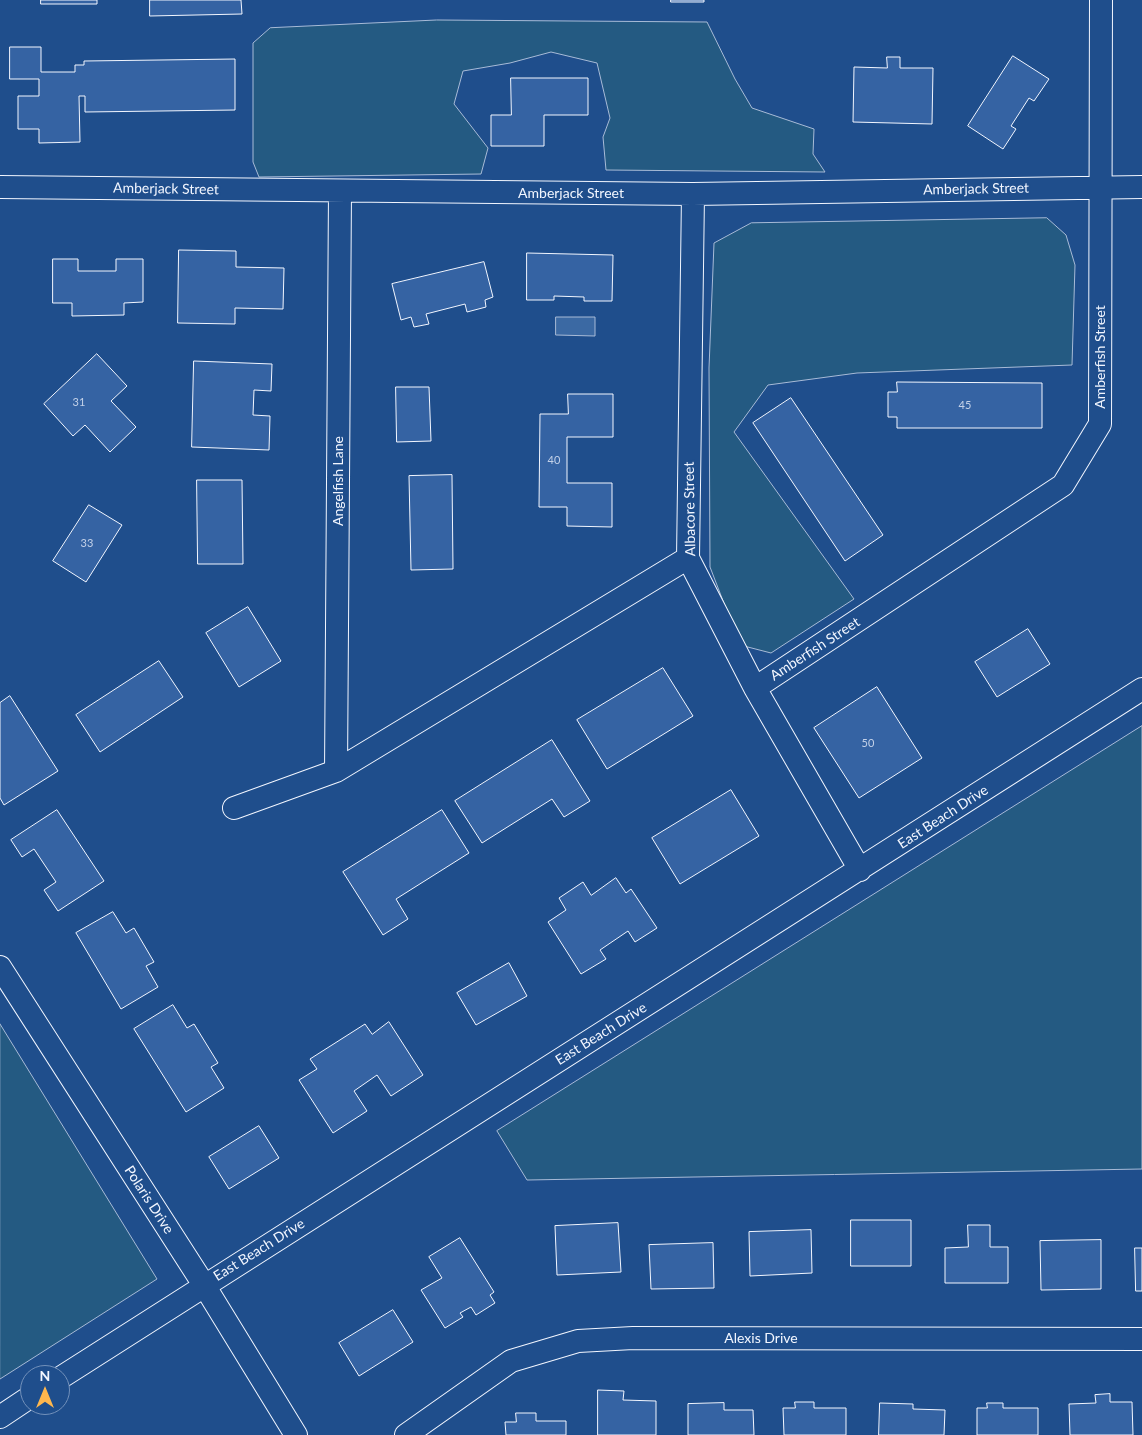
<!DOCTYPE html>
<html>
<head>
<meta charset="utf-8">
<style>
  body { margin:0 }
  #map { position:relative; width:1142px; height:1435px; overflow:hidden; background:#1f4e8c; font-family:Lato,sans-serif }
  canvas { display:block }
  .north { position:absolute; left:20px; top:1365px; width:50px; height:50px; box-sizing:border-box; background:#1f4e8c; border:1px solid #7391ba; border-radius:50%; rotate:0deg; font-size:14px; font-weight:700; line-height:20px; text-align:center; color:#f2f6ff }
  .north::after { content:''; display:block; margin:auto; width:18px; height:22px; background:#ffb74d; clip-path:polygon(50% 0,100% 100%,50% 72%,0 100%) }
</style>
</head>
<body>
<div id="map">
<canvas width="1142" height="1435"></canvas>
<div class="north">N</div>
</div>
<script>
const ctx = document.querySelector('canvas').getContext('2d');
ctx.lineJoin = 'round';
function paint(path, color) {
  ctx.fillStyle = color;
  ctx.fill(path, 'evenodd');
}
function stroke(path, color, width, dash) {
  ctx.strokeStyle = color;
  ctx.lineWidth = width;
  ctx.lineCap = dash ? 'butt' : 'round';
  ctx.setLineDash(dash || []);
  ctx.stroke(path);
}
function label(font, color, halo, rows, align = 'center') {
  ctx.font = font + ' Lato,sans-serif';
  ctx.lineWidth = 4;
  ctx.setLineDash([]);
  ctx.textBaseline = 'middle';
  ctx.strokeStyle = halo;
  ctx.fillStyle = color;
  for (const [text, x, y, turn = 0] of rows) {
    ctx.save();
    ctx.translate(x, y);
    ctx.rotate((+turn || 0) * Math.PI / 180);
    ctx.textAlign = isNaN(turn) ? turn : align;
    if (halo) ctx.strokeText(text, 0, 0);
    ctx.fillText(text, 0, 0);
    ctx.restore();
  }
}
const green = new Path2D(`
  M437 20 707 22 735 79 752 108 814 129 813 154 825 172 606 170 603 137 610 118 597 63 551 52 510 63 463 71 454 104 488 148 481 174 259 177 253 162V43L270 28Z
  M1047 218 1066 235 1075 265 1072 365 857 373 768 385 734 432 854 599 771 653 740 645 710 567 709 368 714 243 751 223Z
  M1142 726V1169L527 1180 497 1131Z
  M0 1024 157 1279 0 1379Z`);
const water = new Path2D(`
  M556 317H595V336L556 335Z`);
const building = new Path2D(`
  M41 0H97V4H41Z
  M150 0H241L242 14 150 16Z
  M671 0H704V2H671Z
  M10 47H41V72H75V65H84V61L235 59V110L85 112V96H79L80 142 39 143V129H18V96H39V79H10Z
  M1013 56 1049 79 1034 101 1029 98 1011 126 1016 129 1003 149 968 126Z
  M887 57H900V68H933L932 124 853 122 854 67 887 68Z
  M511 78H588V115H544V146H491V115H511Z
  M179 250 236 251V267L284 268 283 309 235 308V324L178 323Z
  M527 253 613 255 612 301H584V297L554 296V300H527Z
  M53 259H78V271H116V259H143V302L124 303V315L72 316V303H53Z
  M484 262 493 297 485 300 486 307 467 312 465 304 426 314 429 324 414 327 411 317 401 320 392 284Z
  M97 354 127 386 111 401 136 427 110 452 85 425 73 436 44 404Z
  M194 361 272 364 271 391 254 390 253 415 270 416 269 450 192 447Z
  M897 382 1042 383V428H897V417H888V392H897Z
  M396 387H429L431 441 397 442Z
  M568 394H613V437H567V483H612V527L567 526V507H539L540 414H568Z
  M791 398 883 535 845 561 753 423Z
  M452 475 453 569 411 570 409 476Z
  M197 480H242L243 564H198Z
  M89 505 122 525 86 582 53 561Z
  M248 607 281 661 239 687 206 633Z
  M1028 629 1050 664 997 697 975 662Z
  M159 661 183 697 100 752 76 715Z
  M663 668 693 716 607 769 577 720Z
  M877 687 922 758 859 798 814 728Z
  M10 696 58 771 4 805 0 798V703Z
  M552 740 590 801 564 817 552 799 482 843 455 801Z
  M731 790 759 836 680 884 652 838Z
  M57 810 104 881 58 911 44 890 56 882 34 849 22 857 11 840Z
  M442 810 469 853 396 899 408 919 383 935 343 872Z
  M616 878 626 893 631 889 657 928 635 942 628 931 600 950 606 959 581 974 548 922 566 910 559 898 583 882 591 895Z
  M113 912 126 933 134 928 154 962 146 966 158 987 121 1009 76 933Z
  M509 963 527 996 476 1025 457 993Z
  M173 1005 187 1028 194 1024 218 1063 211 1067 224 1088 186 1112 134 1029Z
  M389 1022 423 1075 391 1096 377 1075 354 1091 367 1111 333 1133 299 1080 317 1069 310 1059 365 1024 372 1034Z
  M259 1126 279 1158 229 1189 209 1157Z
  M851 1220H911V1266H851Z
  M618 1223 621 1272 557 1275 555 1226Z
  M968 1225H990V1247H1008V1283H945V1248L968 1247Z
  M811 1230 812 1273 750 1276 749 1232Z
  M460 1238 494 1292 490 1295 495 1303 476 1315 471 1307 460 1313 463 1317 445 1328 421 1290 442 1278 429 1257Z
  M1101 1240V1289L1041 1290 1040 1241Z
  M713 1243 714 1288 651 1289 649 1245Z
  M1135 1248H1142V1291H1136Z
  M393 1310 413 1342 359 1376 339 1343Z
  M598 1390 624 1391 623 1400 656 1401V1435H598Z
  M1110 1394V1402H1132L1133 1435H1070L1069 1404 1096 1403 1095 1395Z
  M795 1402H814V1408H846V1435H784L783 1408H795Z
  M724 1403V1410H753L754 1435H688V1404Z
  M880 1403 913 1404V1409L945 1410 944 1435H879Z
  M987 1403H1003V1408H1038V1435H977V1408H987Z
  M516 1413H536V1421H566V1435H506L505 1422H516Z`);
const minor = new Path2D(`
  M0 187 693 194 1142 187
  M693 194 688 558 755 688 860 870
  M755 688 1063 485 1100 424 1101 0
  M336 771 340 191
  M234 808 336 771 688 558
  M0 967 204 1285 296 1435
  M60 1378C419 1146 782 920 1142 689
  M0 1417 30 1397
  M406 1435 511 1361 578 1341 633 1338 1142 1339`);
const numberNames = [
  ["31",79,402],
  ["45",965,405],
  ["40",554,460],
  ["33",87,543],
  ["50",868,743]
];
const streetNames = [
  ["Amberjack Street",166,189,1],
  ["Amberjack Street",976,189,-1],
  ["Amberjack Street",571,193],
  ["Amberfish Street",1100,357,-90],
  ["Angelfish Lane",338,481,-90],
  ["Albacore Street",690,509,-91],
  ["Amberfish Street",815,649,-33],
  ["East Beach Drive",943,817,-33],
  ["East Beach Drive",601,1034,-32],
  ["Polaris Drive",149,1200,57],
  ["East Beach Drive",259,1250,-32],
  ["Alexis Drive",761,1338]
];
paint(green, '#245a82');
stroke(green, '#a8bbd7', 1);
paint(water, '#3b69a3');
stroke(water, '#a8bbd7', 1);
paint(building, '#3563a3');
stroke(building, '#f2f6ff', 1);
stroke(minor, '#f2f6ff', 24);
stroke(minor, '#1f4e8c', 22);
label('11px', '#c3d1e8', null, numberNames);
label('14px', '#f2f6ff', '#1f4e8c', streetNames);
</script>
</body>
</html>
